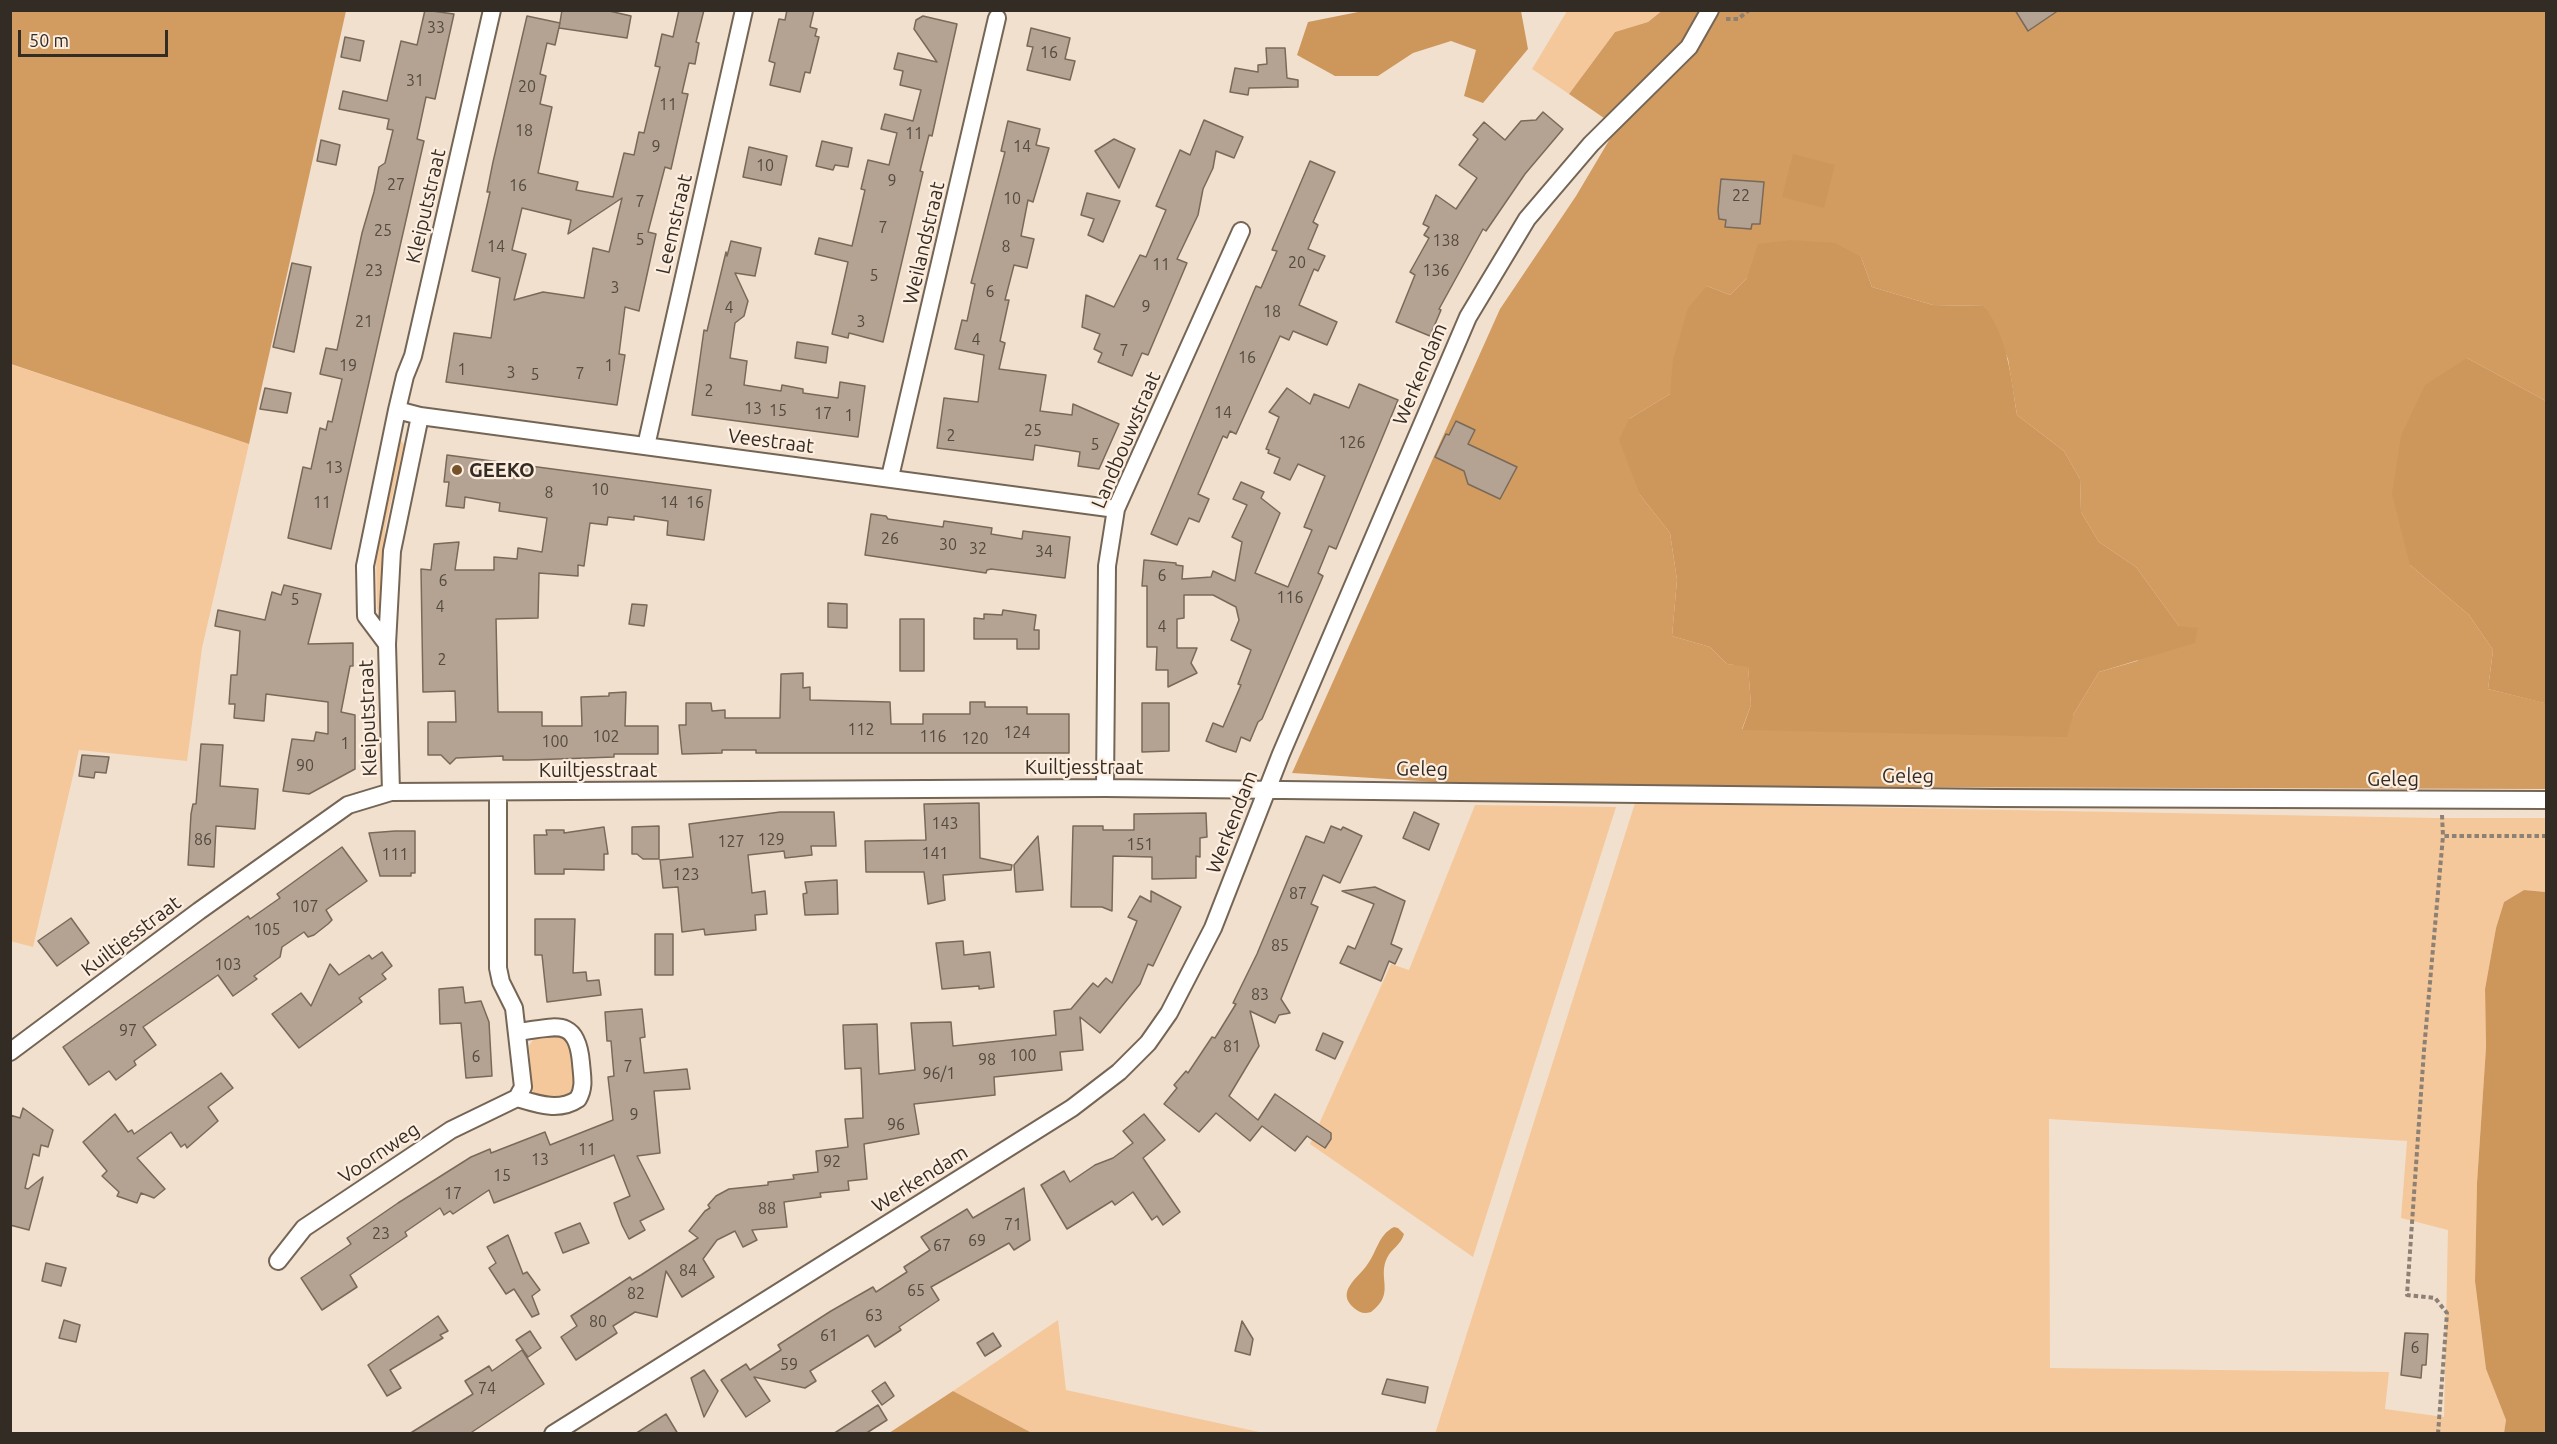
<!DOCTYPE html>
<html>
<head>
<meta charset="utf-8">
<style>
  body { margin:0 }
  #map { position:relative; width:2557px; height:1444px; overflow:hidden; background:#f2e0ce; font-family:Ubuntu,sans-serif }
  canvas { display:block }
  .frame { position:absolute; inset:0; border:12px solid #332c25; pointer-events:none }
  .scale { position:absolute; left:18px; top:30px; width:150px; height:27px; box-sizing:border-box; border:3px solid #332c25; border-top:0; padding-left:8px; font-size:18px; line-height:21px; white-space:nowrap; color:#332c25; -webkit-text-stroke:4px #fdeedf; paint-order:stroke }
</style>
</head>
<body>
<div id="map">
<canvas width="2557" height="1444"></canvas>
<div class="frame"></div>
<div class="scale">50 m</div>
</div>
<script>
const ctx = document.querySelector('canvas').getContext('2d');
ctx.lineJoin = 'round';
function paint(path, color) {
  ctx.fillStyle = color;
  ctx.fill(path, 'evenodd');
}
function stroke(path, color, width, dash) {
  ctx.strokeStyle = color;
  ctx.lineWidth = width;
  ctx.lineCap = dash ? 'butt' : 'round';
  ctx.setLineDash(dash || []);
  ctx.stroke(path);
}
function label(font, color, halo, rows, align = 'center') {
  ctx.font = font + ' Ubuntu,sans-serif';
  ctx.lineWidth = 4.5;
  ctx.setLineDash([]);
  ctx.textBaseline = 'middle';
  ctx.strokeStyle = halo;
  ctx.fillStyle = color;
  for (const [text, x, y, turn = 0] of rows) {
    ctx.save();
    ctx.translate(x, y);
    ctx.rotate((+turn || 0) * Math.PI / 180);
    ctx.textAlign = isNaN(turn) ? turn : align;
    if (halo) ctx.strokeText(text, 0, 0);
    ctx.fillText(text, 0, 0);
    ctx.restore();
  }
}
const green = new Path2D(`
  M1567 11H1663L1648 22 1615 32 1569 94 1532 69Z
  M10 364 249 444 202 648 187 761 79 750 33 947 10 941Z
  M401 441 404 444 385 529 384 609 381 612 377 609 376 549 398 442Z
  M1635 803 2436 818H2546V892L2524 890 2504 902 2496 928 2485 989 2486 1047 2477 1183 2475 1281 2486 1369 2506 1420 2504 1433 1435 1434ZM2049 1119 2407 1141 2401 1218 2448 1230 2444 1417 2385 1409 2389 1372 2050 1368Z
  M1475 805 1616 807 1473 1257 1310 1144 1391 964 1409 970Z
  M563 1034 568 1036 577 1078 571 1098 539 1099 532 1091 529 1046 536 1035Z
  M1058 1320 1066 1390 1264 1433H1032L953 1391Z`);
const forest = new Path2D(`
  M11 10 346 11 249 444 11 364Z
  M1663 10 2546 11V401L2467 358 2410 565 2469 615 2493 650 2488 689 2545 703 2546 708V789L1501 786 1292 773 1500 309 1576 196 1617 127 1569 94 1615 32 1648 22ZM1861 257 1872 287 1933 305 1984 306 2008 359 2017 415 2064 451 2080 479 2081 512 2099 542 2136 567 2179 626 2137 661 2099 672 2073 715 1742 729 1751 705 1748 666 1727 664 1710 647 1672 636 1677 580 1670 533 1640 495 1629 419 1670 394 1707 286 1730 295 1747 278Z
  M953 1391 1032 1433H889Z`);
const water = new Path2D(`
  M1363 11H1521L1528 49 1483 103 1464 96 1476 50 1451 41 1413 53 1378 76H1335L1297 55 1308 22Z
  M1793 154 1835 165 1824 208 1782 197Z
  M1792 240 1835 243 1861 257 1872 287 1933 305 1984 306C2008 338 2011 377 2017 415L2064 451 2080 479 2081 512 2099 542 2136 567 2179 626 2198 628 2195 643 2099 672 2073 715 2067 737 1742 730 1751 705 1748 667 1727 664 1710 647 1672 636 1677 580 1670 533 1640 495 1619 440 1629 419 1670 394 1673 360 1688 308 1707 286 1730 295 1747 278 1758 244Z
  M2467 358 2546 401V708L2544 703 2488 689 2493 650 2469 615 2410 565 2392 494 2401 436 2425 385Z
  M2524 890 2546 892V1434L2504 1433 2506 1420 2486 1369 2475 1281 2477 1183 2486 1047 2485 989 2496 928 2504 902Z
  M1394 1227 1398 1228 1404 1234C1401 1245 1392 1248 1387 1258 1377 1279 1396 1293 1371 1312 1364 1314 1360 1313 1354 1308 1335 1292 1358 1278 1367 1265 1377 1252 1378 1235 1394 1227Z`);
const building = new Path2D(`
  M425 10 454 14 435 99 426 97 417 139 424 141 331 549 288 538 303 467 311 469 320 428 326 430 328 421 332 422 342 379 320 374 326 348 337 350 362 233 374 192 379 167 385 163 393 130 387 129 389 119 339 109 343 91 387 101 401 41 417 45Z
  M562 10H605L631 16 627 38 559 28Z
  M679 10H704L696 42 699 43 695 64 689 63 682 93 688 94 671 169 665 167 648 232 656 234 639 311 625 307 619 354 625 355 617 405 446 382 454 333 491 338 500 278 472 271 490 192H487L493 162 527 16 560 23 555 45 547 43 540 74 546 76 540 104 552 107 538 173 578 182 576 190 613 197 624 153 634 155 639 132 644 133 660 67 655 66 662 34 673 37ZM622 198 609 252 593 248 584 298 543 292 514 300 526 254 512 250 522 208 571 220 568 234Z
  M787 10H814L810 27 817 29 815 36 819 37 810 73 805 72 800 92 770 85 775 63 769 61 779 19 785 20Z
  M2015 10H2059L2028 31Z
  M923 16 957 24 932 136 929 135 920 171 923 172 883 342 849 333 848 338 832 334 848 262 815 254 819 238 852 246 865 190 861 189 868 160 889 165 897 133 881 129 885 114 913 121 921 90 900 85 903 71 894 69 898 53 937 62 914 29 916 20Z
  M1031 28 1070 38 1065 59 1075 61 1070 80 1027 70 1033 47 1027 46Z
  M345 37 364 41 360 61 341 57Z
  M1266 48H1285L1287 78 1298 80V87L1249 88 1248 95 1230 92 1235 68 1258 72V65L1267 64Z
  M1543 112 1563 129 1525 174 1486 231 1483 229 1439 309 1441 310 1430 336 1396 322 1415 275 1410 272 1429 238 1424 235 1429 227 1423 224 1436 195 1456 209 1477 178 1459 165 1478 139 1473 135 1484 122 1505 140 1521 121 1536 120Z
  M1204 120 1243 137 1234 158 1216 151 1213 168 1203 189 1198 215 1177 259 1187 263 1148 355 1142 353 1132 376 1098 362 1102 353 1094 349 1100 334 1082 327 1086 295 1114 307 1140 255 1146 257 1166 210 1156 206 1180 150 1190 155Z
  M1008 121 1040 129 1036 145 1049 148 1033 202 1028 200 1021 236 1034 239 1027 268 1014 265 1005 300H1009L1000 341 1005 343 999 369 1046 375 1040 411 1072 415 1073 404 1119 424 1099 469 1078 466 1080 452 1035 445 1033 460 937 448 944 398 978 402 984 355 955 349 962 320 967 321 975 284 971 283 1005 152 1001 151Z
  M1114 139 1135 149 1119 188 1095 151Z
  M321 140 340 145 336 165 317 161Z
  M822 141 852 148 848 167 835 165 833 170 816 166Z
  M749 147 787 156 781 185 743 177Z
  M1310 161 1335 172 1313 222 1318 225 1308 249 1325 256 1318 271 1314 269 1299 305 1337 322 1327 345 1293 331 1289 340 1280 336 1236 434 1230 431 1227 438 1223 436 1198 494 1209 499 1199 522 1189 518 1177 545 1151 534 1256 286 1261 288 1277 251 1272 250Z
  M1721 179 1764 182 1760 224H1752L1751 229 1725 227 1726 220 1719 219 1718 210Z
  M1087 193 1120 201 1103 242 1088 235 1094 219 1081 215Z
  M731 241 761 248 755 276 735 273 748 301 744 316 735 323 730 358 747 361 744 385 781 391 782 385 803 389V393L838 398 840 382 865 386 858 437 692 415 704 330 707 331 726 252 727 256Z
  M292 263 311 267 294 352 273 347Z
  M797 342 828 347 826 363 795 358Z
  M1359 384 1398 400 1336 549 1329 546 1318 573 1323 576 1262 719 1258 722 1250 741 1241 737 1236 752 1221 747 1206 741 1213 723 1223 727 1241 685 1238 684 1251 650 1231 640 1239 620 1236 607 1213 595H1184V618L1177 619V648H1197L1191 663 1197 673 1168 687V670H1156L1157 647H1147V586H1142L1144 560 1176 563V565L1183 566 1182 579 1211 577 1213 571 1235 581 1242 542 1232 537 1247 505 1233 499 1241 482 1264 492 1261 498 1280 513 1255 573 1288 587 1312 530 1304 527 1325 476 1298 464 1290 480 1274 473 1280 458 1268 453 1269 450 1266 449 1279 417 1269 412 1287 388 1310 404 1314 394 1349 408Z
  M265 388 291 393 287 413 260 409Z
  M1456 421 1475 430 1468 444 1517 467 1500 499 1468 484 1464 471 1435 457 1446 434 1449 435Z
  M447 455 711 490 704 540 667 535 668 521 634 516V520L608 517 607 525 590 523 584 566 578 565V576L539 573 538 618 496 619 498 712H542V726H582L581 697 609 696V693L626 692 625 726H658V754H614V757L528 760H503V756L456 758 450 764 441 755H428V722H456L455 691 423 692 421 569 431 570 434 544 459 542 455 570H494V557L517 559 518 548 542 552 547 518 499 511 500 503 465 497 464 508 446 506 449 482H444Z
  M871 514 886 516 888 519 943 527 944 521 992 528 991 534 1022 539 1023 531 1070 537 1065 578 991 569 987 570 986 573 865 555Z
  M284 585 321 594 308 644 353 643V666H350L341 712 355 715V769L309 794 283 791 292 739 314 741 316 732 328 734V702L266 694 264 721 234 718 235 704H229L231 675H237L240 631 215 626 218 610 265 620 272 592 281 595Z
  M828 603 847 604V628L828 627Z
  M632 604 647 605 644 626 629 624Z
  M1003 610 1036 615 1034 630H1039V649H1017V639H974V618L984 619V614L1002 615Z
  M900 619H924V671H900Z
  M803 673V688L810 687V700L890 702 891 724H923V714H970V702H985V707H1027V714H1069V753H756V750H722V753L682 754 679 725H686V703H711L712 711 725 710V718H780L781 674Z
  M1142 703H1169V751L1142 752Z
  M201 744 223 745 220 786 258 789 255 829 216 826 214 867 188 865 191 814 193 804H196Z
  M82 755 109 757 106 773 95 772 94 778 79 776Z
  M979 803 980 858 1012 865 1011 870 943 875 945 900 928 904 924 872H866L865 841 926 840 924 804Z
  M780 812H834L836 846H811L812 855 785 858 784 851 748 855 752 893 765 891 767 914 755 915 756 930 705 935 704 929 682 932 678 887 663 888 660 860 693 857 689 824Z
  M1414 812 1439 824 1429 850 1403 838Z
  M1206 813 1207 837 1200 838V857L1196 856V878L1152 879V857L1113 856 1112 911 1102 907H1071L1073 826H1103V830H1134V814Z
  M659 826V859H643L637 854H632V827Z
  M1331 826 1341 830 1343 827 1362 836 1340 883 1323 875 1311 904 1318 907 1281 999 1290 1013 1279 1015 1275 1023 1250 1011 1259 1046 1229 1096 1258 1120 1275 1094 1331 1133V1139L1325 1148 1307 1136 1295 1151 1262 1126 1250 1141 1216 1113 1199 1132 1164 1104 1177 1088 1174 1085 1186 1071 1188 1073 1212 1037 1215 1038 1236 1004 1233 1003 1257 954 1306 836 1324 843Z
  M604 827 608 854H604V870L564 869V874H535L534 835H547L546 830H564V833Z
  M395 831H415V873H411V876H380L369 833Z
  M1038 836 1043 890 1016 892 1014 865Z
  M342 847 367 881 326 910 332 920 328 924 314 935 308 937 304 932 282 947 280 957 254 976 257 979 233 996 218 975 143 1027 156 1045 134 1061 136 1065 116 1080 109 1071 89 1085 63 1047 248 916 250 919 280 898 277 894Z
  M837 880 838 914 805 915 803 894 807 893 805 882Z
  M1375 887 1405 901 1391 944 1402 949 1395 964 1389 961 1381 981 1340 963 1348 946 1355 949 1374 904 1342 891Z
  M1151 891 1181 907 1153 966 1148 964 1140 984 1100 1033 1080 1017 1083 1050 1060 1052 1062 1070 994 1077 995 1095 914 1104 919 1134 864 1144 867 1179 848 1181 849 1190 820 1193 821 1197 784 1202 787 1227 752 1230 757 1240 743 1247 735 1231 717 1240 703 1259 714 1277 682 1297 666 1271 657 1317 635 1312 613 1326 617 1333 576 1360 561 1337 577 1326 571 1316 630 1277 632 1280 641 1275 698 1238 689 1231 705 1211 710 1208 708 1205 716 1196 729 1189 768 1185V1182L794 1179 793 1175 818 1172 816 1151 848 1147 845 1119 863 1118 861 1068 845 1069 843 1025 877 1024 879 1074 915 1070 911 1023 951 1022 953 1046 1056 1035 1054 1011 1071 1009 1093 983 1098 987 1106 978 1112 983 1137 921 1128 917 1140 896 1151 902Z
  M71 918 89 943 57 966 38 941Z
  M535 919H575L573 973 586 972 587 981 599 980 601 995 547 1002 542 955H535Z
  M655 934H673V975H655Z
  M963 941 964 955 990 952 994 987 979 989V986L942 989 936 943Z
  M382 952 392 966 382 974 386 979 359 998 362 1002 299 1048 272 1014 301 993 311 1006 330 964 339 975 369 955 372 959Z
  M463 987 465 1003 481 1001 489 1022 492 1076 466 1078 461 1023 440 1024 439 989Z
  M642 1009 645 1037 640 1038 644 1073 687 1069 690 1089 654 1091 660 1153 637 1156 664 1209 640 1221 645 1230 629 1239 622 1225 614 1203 630 1196 614 1155 494 1203 489 1190 453 1214 450 1211 444 1215 440 1208 405 1232 407 1236 350 1275 357 1287 322 1310 301 1278 351 1244 347 1238 398 1203 471 1157 490 1149 491 1153 545 1132 550 1145 613 1120 608 1077 614 1076 611 1041H607L605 1012Z
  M1323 1033 1343 1042 1335 1059 1316 1050Z
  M221 1073 233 1088 208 1107 218 1121 187 1148 185 1144 181 1147 171 1132 137 1158 165 1189 154 1198 141 1193 137 1203 117 1196 119 1192 102 1176 107 1171 83 1142 115 1114 128 1132 132 1130 134 1134Z
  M23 1108 53 1130 48 1147 41 1145 39 1156 33 1154 25 1188 28 1189 43 1177 29 1230 10 1225V1115L20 1118Z
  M1144 1114 1165 1140 1143 1158 1180 1212 1163 1225 1157 1216 1152 1220 1133 1192 1115 1205 1112 1201 1067 1229 1041 1185 1064 1171 1070 1182 1095 1165 1113 1158 1133 1143 1123 1131Z
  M1024 1188 1030 1240 1014 1250 1009 1243 931 1287 939 1300 899 1327 901 1330 875 1347 868 1335 810 1371 816 1381 805 1388 754 1377 770 1401 746 1417 721 1380 746 1364 750 1370 781 1350 778 1345 831 1311 873 1287 876 1292 907 1272 904 1267 930 1250 921 1237 967 1209 973 1218Z
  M580 1223 589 1243 563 1253 555 1233Z
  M508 1235 523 1274 527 1272 540 1290 532 1296 539 1314 532 1317 514 1289 506 1294 489 1268 496 1263 487 1247Z
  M46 1263 66 1268 61 1286 42 1281Z
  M438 1316 448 1331 440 1335 443 1338 390 1370 401 1388 387 1396 368 1365Z
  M64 1320 80 1325 76 1342 59 1338Z
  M1242 1321 1253 1339 1250 1355 1235 1351Z
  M530 1331 541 1348 528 1357 516 1340Z
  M993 1333 1001 1346 985 1356 977 1343Z
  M2405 1333 2428 1334 2426 1365H2422L2421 1378 2401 1375Z
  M522 1350 544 1384 469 1434H409L473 1394 465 1381 489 1366 492 1371Z
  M704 1370 718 1391 704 1417 691 1378Z
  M1387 1379 1428 1387 1425 1403 1382 1394Z
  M885 1382 894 1396 882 1405 872 1391Z
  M878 1405 887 1420 865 1434H833Z
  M666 1414 678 1434H635Z`);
const path = new Path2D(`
  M1726 19H1738L1749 10
  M2442 815 2443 836H2546
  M2438 1434 2447 1313 2435 1298 2407 1295 2424 1050 2443 836`);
const minor = new Path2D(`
  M397 410 405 376 413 356 492 10
  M420 416 1116 509
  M646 446 744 10
  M890 477 997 18
  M387 644 366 616 365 566 397 410 420 416 392 551 387 644 391 792
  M1105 788 1107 566 1116 509 1241 231
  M517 1032C554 1028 577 1015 581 1063 582 1076 585 1087 578 1099 559 1112 537 1104 517 1098
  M10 1052 199 911 348 805 391 792 1105 788 1996 798 2546 800
  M278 1261 304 1228 451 1130 517 1098 523 1087 514 1008 501 982 498 968V792
  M553 1434 1072 1108 1119 1072 1148 1043 1169 1013 1213 928 1281 754 1468 317 1527 219 1591 144 1689 47 1710 10`);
const markers = [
  [457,470,6,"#75522a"]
];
const numberNames = [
  ["33",436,28],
  ["16",1049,53],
  ["31",415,81],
  ["20",527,87],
  ["11",668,105],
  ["18",524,131],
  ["11",914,134],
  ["9",656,147],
  ["14",1022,147],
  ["10",765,166],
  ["9",892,181],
  ["27",396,185],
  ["16",518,186],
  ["22",1741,196],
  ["10",1012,199],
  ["7",640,202],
  ["7",883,228],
  ["25",383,231],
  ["5",640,240],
  ["138",1446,241],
  ["14",496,247],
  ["8",1006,247],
  ["20",1297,263],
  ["11",1161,265],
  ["23",374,271],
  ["136",1436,271],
  ["5",874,276],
  ["3",615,288],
  ["6",990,292],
  ["9",1146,307],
  ["4",729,308],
  ["18",1272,312],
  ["21",364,322],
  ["3",861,322],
  ["4",976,340],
  ["7",1124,351],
  ["16",1247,358],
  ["19",348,366],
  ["1",609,366],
  ["1",462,370],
  ["3",511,373],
  ["7",580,374],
  ["5",535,375],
  ["2",709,391],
  ["13",753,409],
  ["15",778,411],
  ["14",1223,413],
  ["17",823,414],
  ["1",849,416],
  ["25",1033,431],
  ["2",951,436],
  ["126",1352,443],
  ["5",1095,445],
  ["13",334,468],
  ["10",600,490],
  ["8",549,493],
  ["11",322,503],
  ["14",669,503],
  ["16",695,503],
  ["26",890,539],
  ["30",948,545],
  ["32",978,549],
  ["34",1044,552],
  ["6",1162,576],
  ["6",443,581],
  ["116",1290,598],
  ["5",295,600],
  ["4",440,607],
  ["4",1162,627],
  ["2",442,660],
  ["112",861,730],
  ["124",1017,733],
  ["102",606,737],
  ["116",933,737],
  ["120",975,739],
  ["100",555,742],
  ["1",345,744],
  ["90",305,766],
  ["143",945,824],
  ["86",203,840],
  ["129",771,840],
  ["127",731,842],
  ["151",1140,845],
  ["141",935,854],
  ["111",395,855],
  ["123",686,875],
  ["87",1298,894],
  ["107",305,907],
  ["105",267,930],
  ["85",1280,946],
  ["103",228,965],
  ["83",1260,995],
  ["97",128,1031],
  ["81",1232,1047],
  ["100",1023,1056],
  ["6",476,1057],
  ["98",987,1060],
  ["7",628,1067],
  ["96/1",939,1074],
  ["9",634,1115],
  ["96",896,1125],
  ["11",587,1150],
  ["13",540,1160],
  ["92",832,1162],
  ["15",502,1176],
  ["17",453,1194],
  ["88",767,1209],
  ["71",1013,1225],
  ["23",381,1234],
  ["69",977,1241],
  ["67",942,1246],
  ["84",688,1271],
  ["65",916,1291],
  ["82",636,1294],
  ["63",874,1316],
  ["80",598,1322],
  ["61",829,1336],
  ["6",2415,1348],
  ["59",789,1365],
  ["74",487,1389]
];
const streetNames = [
  ["Kleiputstraat",426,206,-77],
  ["Leemstraat",674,224,-77],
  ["Weilandstraat",924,243,-77],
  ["Werkendam",1420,374,-67],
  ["Landbouwstraat",1126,440,-67],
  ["Veestraat",771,441,7],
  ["Kleiputstraat",368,718,-92],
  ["Kuiltjesstraat",1084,767],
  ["Geleg",1422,769,1],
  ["Kuiltjesstraat",598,770],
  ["Geleg",1908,776,1],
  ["Geleg",2393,779],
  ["Werkendam",1232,822,-69],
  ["Kuiltjesstraat",131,936,-37],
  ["Voornweg",379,1153,-34],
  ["Werkendam",920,1179,-32]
];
const poiNames = [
  ["GEEKO",469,470]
];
paint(green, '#f4c89b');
paint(forest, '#d29b60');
paint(water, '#cd975c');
paint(building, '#b4a392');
stroke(building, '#796959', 1.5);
stroke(minor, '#756555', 20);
stroke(path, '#8d8175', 4, [4.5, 3]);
stroke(minor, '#fff', 16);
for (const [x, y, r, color] of markers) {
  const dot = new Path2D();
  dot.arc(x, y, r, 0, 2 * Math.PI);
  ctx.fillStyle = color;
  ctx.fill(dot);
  stroke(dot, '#fdeedf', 2);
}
label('16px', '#534a40', null, numberNames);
label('20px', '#332c25', '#fdeedf', streetNames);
label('bold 20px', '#332c25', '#fdeedf', poiNames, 'left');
</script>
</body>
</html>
